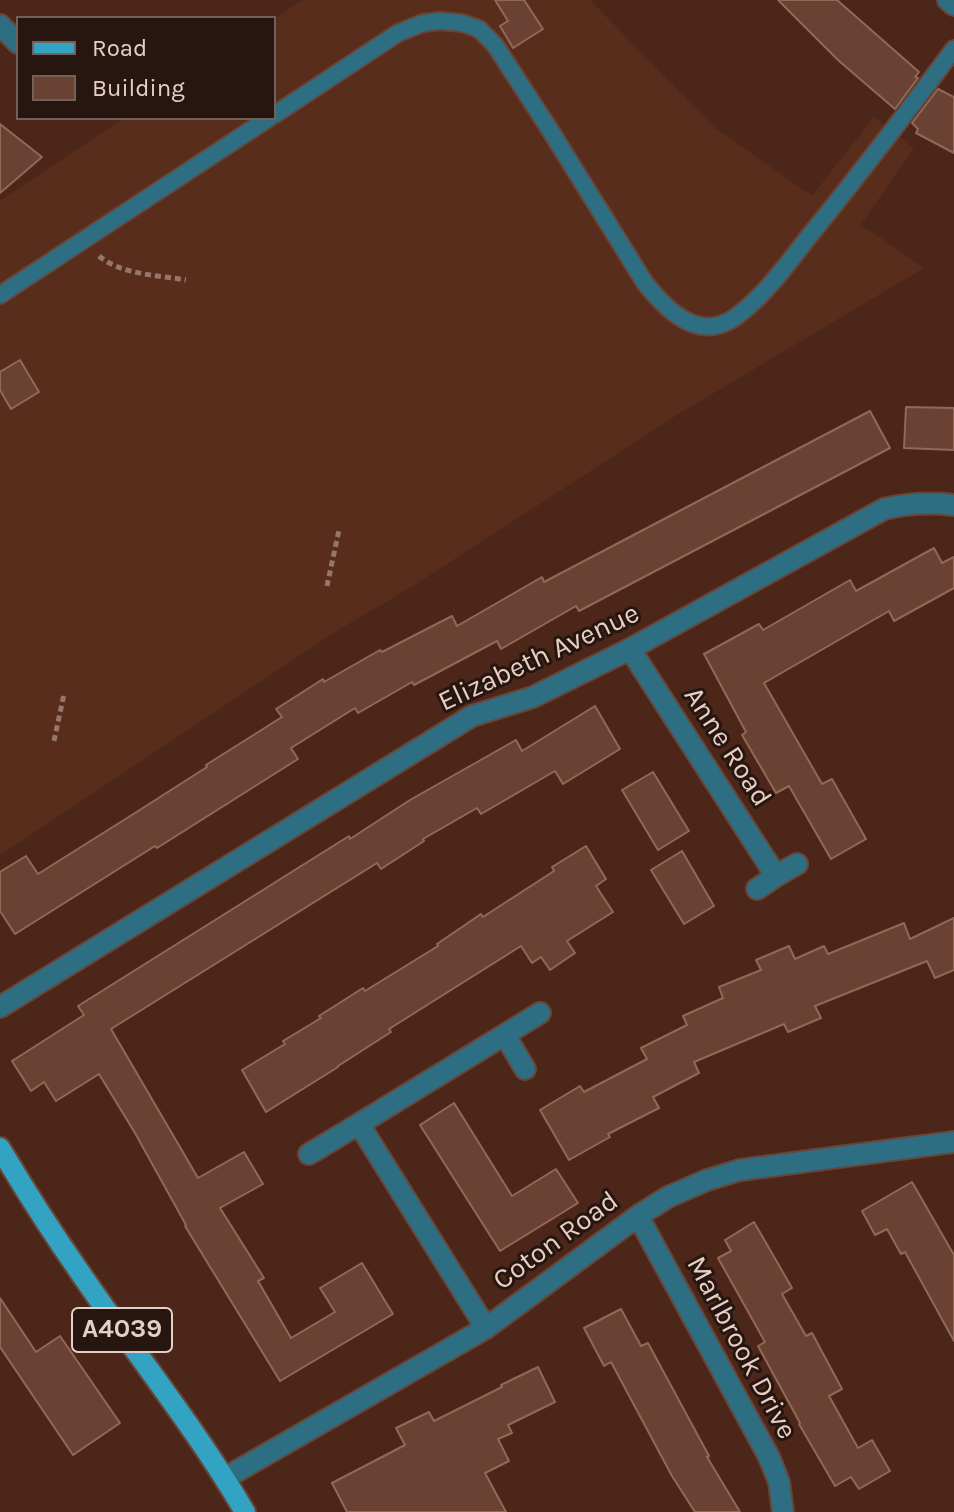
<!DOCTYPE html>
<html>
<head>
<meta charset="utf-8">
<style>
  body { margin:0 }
  #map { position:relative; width:954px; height:1512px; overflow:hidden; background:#4c2719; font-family:Karla,sans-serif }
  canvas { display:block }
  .legend { position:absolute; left:16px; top:16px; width:260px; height:104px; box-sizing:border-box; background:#26160f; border:2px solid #736058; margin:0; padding:10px 14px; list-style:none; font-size:24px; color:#e7cfc6 }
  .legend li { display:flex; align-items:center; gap:16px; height:40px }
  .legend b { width:40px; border:2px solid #736058 }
</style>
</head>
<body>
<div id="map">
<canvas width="954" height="1512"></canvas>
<ul class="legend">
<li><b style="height:10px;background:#33a3c4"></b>Road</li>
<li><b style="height:22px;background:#694233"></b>Building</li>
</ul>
</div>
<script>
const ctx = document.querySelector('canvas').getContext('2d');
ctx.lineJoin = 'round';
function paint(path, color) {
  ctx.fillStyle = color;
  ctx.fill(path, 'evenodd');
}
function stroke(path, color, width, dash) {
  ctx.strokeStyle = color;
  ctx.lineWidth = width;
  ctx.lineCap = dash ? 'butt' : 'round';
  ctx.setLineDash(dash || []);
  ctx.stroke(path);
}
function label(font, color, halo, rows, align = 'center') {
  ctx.font = font + ' Karla,sans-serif';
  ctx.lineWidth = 6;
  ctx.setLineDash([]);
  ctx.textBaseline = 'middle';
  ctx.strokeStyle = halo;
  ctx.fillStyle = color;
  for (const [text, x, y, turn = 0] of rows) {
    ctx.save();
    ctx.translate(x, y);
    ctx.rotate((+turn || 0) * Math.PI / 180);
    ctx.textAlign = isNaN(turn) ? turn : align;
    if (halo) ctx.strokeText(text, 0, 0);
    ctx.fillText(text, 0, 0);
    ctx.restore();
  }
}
const built = new Path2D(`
  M303 0H590L715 128 812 196 874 117 914 148 860 226 872 232 924 268 680 413 413 586 330 635 0 855V201L124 118H274V19Z`);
const building = new Path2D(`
  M495 0H524L543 29 513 48 500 26 508 21Z
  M778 0H837L919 72 915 77 918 78 895 109 839 61Z
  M938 89 954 97V153L916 133 918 129 912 123Z
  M0 124 42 157 0 193Z
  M20 360 39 392 11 409 0 390V372Z
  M906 407 954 408V450L904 448Z
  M870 411 890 448 579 611 576 606 501 649 497 641 414 685 412 682 358 713 355 708 291 748 298 759 157 848 155 846 15 934 0 911V872L26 856 38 874 135 813 207 767 206 765 282 717 276 709 323 679 324 682 380 650 382 652 452 616 457 626 542 577 544 582Z
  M934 548 942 563 954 557V588L894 621 889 611 764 683 822 784 832 779 866 839 831 859 789 786 776 793 742 735 746 732 704 654 759 624 763 630 850 580 856 591Z
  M595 706 620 749 563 784 555 771 481 814 477 808 423 839 424 841 381 869 377 863 111 1029 198 1178 244 1152 263 1184 220 1208 264 1278 258 1281 291 1338 335 1312 320 1288 362 1263 393 1314 280 1381 185 1226 186 1225 135 1133 99 1074 56 1101 44 1082 31 1091 12 1061 84 1015 78 1006 349 836 350 839 410 800 516 740 522 751Z
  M653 772 689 831 658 850 622 790Z
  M586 846 606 879 596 886 613 912 567 941 575 953 550 970 541 957 532 963 521 946 389 1029 391 1032 338 1066V1067L266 1112 242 1070 285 1044 283 1041 321 1018 319 1016 363 988 365 991 438 946 437 944 481 914 483 917 554 871 552 867Z
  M682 851 714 906 684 924 651 870Z
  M954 918V970L935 978 927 961 815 1006 821 1018 788 1032 784 1024 694 1062 699 1073 653 1097 659 1108 608 1134 610 1137 569 1160 540 1110 580 1086 584 1092 647 1059 641 1048 687 1025 683 1016 723 998 719 987 761 970 756 960 789 946 795 959 824 946 828 954 904 923 910 939Z
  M454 1103 512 1196 556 1169 578 1203 500 1251 420 1125Z
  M912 1182 954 1255V1341L905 1252 901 1254 887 1229 875 1235 862 1211Z
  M754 1222 792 1288 782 1294 806 1336 812 1333 842 1389 829 1396 858 1448 872 1440 890 1471 859 1489 851 1477 835 1486 799 1424 800 1423 758 1346 765 1342 718 1258 731 1251 725 1240Z
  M0 1298 36 1352 60 1336 120 1423 73 1455 0 1347Z
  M621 1309 641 1346 648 1343 709 1456 707 1457 740 1512H695L672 1476 611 1362 604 1366 584 1328Z
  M538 1367 555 1402 508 1425 512 1433 498 1439 509 1461 485 1473 506 1512H347L332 1483 405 1445 396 1428 429 1412 434 1421 502 1387 501 1385Z`);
const path = new Path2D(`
  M99 256C122 275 157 275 186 280
  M327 586 339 530
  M54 741 64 694`);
const lane = new Path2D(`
  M274 115 398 33 423 23 440 21 462 23 479 29 495 45 550 130 645 283C661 303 686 331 715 326 725 324 734 319 742 312 772 288 794 254 819 224 865 167 910 108 954 49
  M0 295 269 118`);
const street = new Path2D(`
  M948 0 954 5
  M0 25 18 43
  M630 649 776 876 757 889
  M776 876 797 864
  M0 1007 472 716 533 697 630 649 884 509C908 503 930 502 954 505
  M505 1035 525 1069
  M359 1124 540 1013
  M309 1154 359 1124 486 1328
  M638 1216 769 1457 779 1482 783 1512
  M225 1478 486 1328 638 1216 668 1197 707 1180 740 1170 954 1142`);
const primary = new Path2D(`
  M0 1148C25 1190 51 1231 79 1271 134 1352 195 1427 245 1512`);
const shields = [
  [122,1330,100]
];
const shieldNames = [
  ["A4039",122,1330]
];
const streetNames = [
  ["Elizabeth Avenue",539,658,-25],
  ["Anne Road",727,747,57],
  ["Coton Road",556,1241,-36],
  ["Marlbrook Drive",741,1348,62]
];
paint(built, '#592d1c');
paint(building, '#694233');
stroke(building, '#936858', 2);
stroke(lane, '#684538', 20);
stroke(street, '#684538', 24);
stroke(primary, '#684538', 24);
stroke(path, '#95766b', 5, [6, 4]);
stroke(lane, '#2e6e82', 16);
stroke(street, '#2e6e82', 20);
stroke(primary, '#33a3c4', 20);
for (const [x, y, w] of shields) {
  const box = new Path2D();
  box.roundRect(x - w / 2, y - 22, w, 44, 6);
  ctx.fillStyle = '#26160f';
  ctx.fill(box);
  stroke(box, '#e7cfc6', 2);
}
label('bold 26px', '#e7cfc6', null, shieldNames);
label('28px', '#e7cfc6', '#26160f', streetNames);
</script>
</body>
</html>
